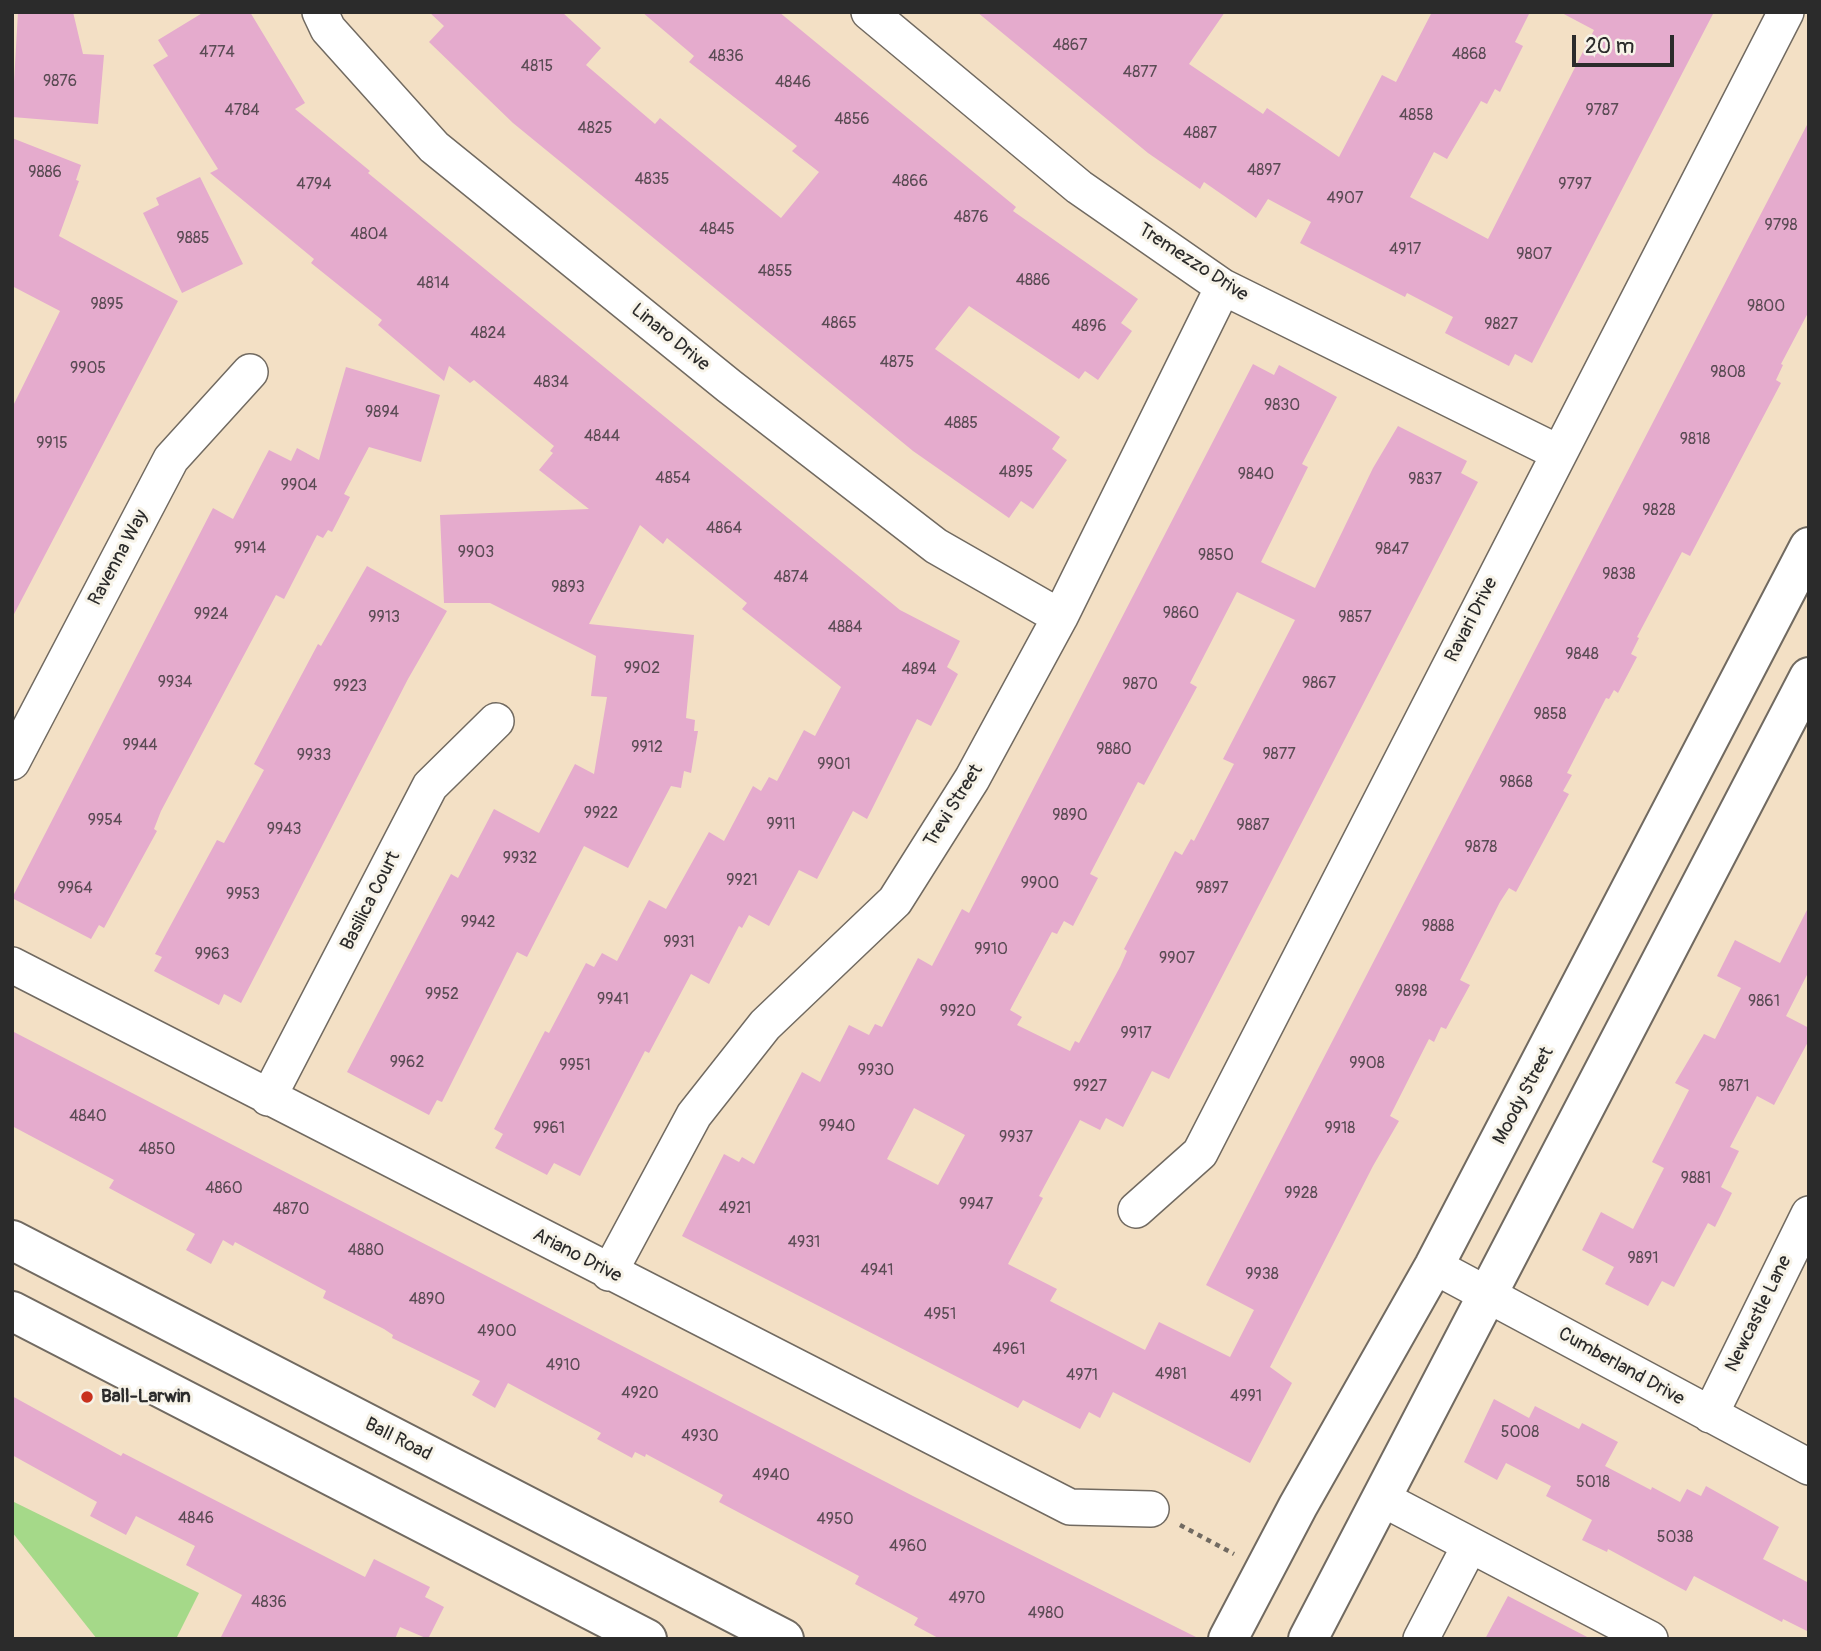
<!DOCTYPE html>
<html>
<head>
<meta charset="utf-8">
<style>
  body { margin:0 }
  #map { position:relative; width:1821px; height:1651px; overflow:hidden; background:#f3e0c5; font-family:Pangolin,sans-serif }
  canvas { display:block }
  .frame { position:absolute; inset:0; border:14px solid #2b2b2b; pointer-events:none }
  .scale { position:absolute; left:1572px; top:35px; width:102px; height:32px; box-sizing:border-box; border:4px solid #2b2b2b; border-top:0; padding-left:9px; font-size:21px; line-height:24px; white-space:nowrap; color:#2b2b2b; -webkit-text-stroke:5px #f7f3e8; paint-order:stroke }
</style>
</head>
<body>
<div id="map">
<canvas width="1821" height="1651"></canvas>
<div class="frame"></div>
<div class="scale">20 m</div>
</div>
<script>
const ctx = document.querySelector('canvas').getContext('2d');
ctx.lineJoin = 'round';
function paint(path, color) {
  ctx.fillStyle = color;
  ctx.fill(path, 'evenodd');
}
function stroke(path, color, width, dash) {
  ctx.strokeStyle = color;
  ctx.lineWidth = width;
  ctx.lineCap = dash ? 'butt' : 'round';
  ctx.setLineDash(dash || []);
  ctx.stroke(path);
}
function label(font, color, halo, rows, align = 'center') {
  ctx.font = font + ' Pangolin,sans-serif';
  ctx.lineWidth = 6;
  ctx.setLineDash([]);
  ctx.textBaseline = 'middle';
  ctx.strokeStyle = halo;
  ctx.fillStyle = color;
  for (const [text, x, y, turn = 0] of rows) {
    ctx.save();
    ctx.translate(x, y);
    ctx.rotate((+turn || 0) * Math.PI / 180);
    ctx.textAlign = isNaN(turn) ? turn : align;
    if (halo) ctx.strokeText(text, 0, 0);
    ctx.fillText(text, 0, 0);
    ctx.restore();
  }
}
const green = new Path2D(`
  M12 1501 199 1593 176 1639H97L12 1532Z`);
const building = new Path2D(`
  M18 12H73L83 54 104 55 98 124 12 117Z
  M204 12H250L305 103 295 109 370 171 368 173 900 610 960 641 947 667 958 674 931 726 917 719 867 819 853 811 817 879 799 870 769 926 749 915 742 928 739 926 709 984 691 974 649 1053 645 1051 580 1176 554 1163 547 1175 495 1148 503 1134 494 1129 545 1031 549 1033 586 963 594 967 602 953 617 961 649 900 666 909 709 832 724 841 753 786 761 791 769 777 777 781 804 730 815 736 841 687 742 609 747 603 667 538 663 544 640 525 589 624 694 635 686 718 695 720 694 731H698L691 773 684 771 681 788 671 786 628 868 584 846 527 957 517 952 442 1102 437 1100 429 1115 347 1072 451 874 458 878 494 809 539 833 575 764 594 774 607 697 591 696 596 656 490 603H444L440 515 589 509 539 470 553 453 550 451 554 446 474 380 470 383 449 366 444 381 378 325 382 320 311 263 314 259 210 173 218 169 153 65 168 56 158 40Z
  M429 12H562L601 48 586 65 655 124 660 118 781 218 819 172 792 151 797 146 689 62 694 56 642 12H779L1016 207 1013 211 1138 299 1121 323 1132 331 1098 380 1085 371 1079 379 969 306 935 349 1060 437 1052 449 1067 460 1033 509 1021 501 1009 518 913 451 639 226 513 123 429 42 444 26Z
  M977 12H1225L1189 64 1263 114 1267 108 1339 157 1382 75 1396 82 1432 12H1530L1515 42 1523 46 1500 92 1495 89 1487 104 1481 101 1447 159 1434 152 1410 197 1488 239 1594 30 1560 12H1714L1532 363 1515 354 1509 366 1445 333 1453 317 1407 293 1405 297 1300 243 1311 222 1268 199 1256 218 1204 182 1200 189 1148 153Z
  M1809 121V311L1781 364 1783 365 1776 380 1781 383 1690 556 1682 552 1637 637 1639 638 1631 654 1637 657 1618 693 1614 690 1609 699 1606 698 1567 773 1572 775 1563 791 1569 794 1516 892 1509 888 1500 902 1460 980 1470 985 1446 1029 1441 1027 1434 1042 1429 1039 1390 1116 1399 1121 1373 1166 1270 1367 1292 1383 1250 1463 1113 1392 1100 1418 1089 1412 1080 1429 1023 1400 1018 1408 682 1236 724 1154 739 1162 742 1157 754 1164 802 1072 820 1082 849 1025 869 1035 875 1024 882 1027 918 958 932 966 962 909 969 913 1253 364 1274 375 1279 365 1337 397 1302 464 1308 467 1261 562 1315 588 1373 468 1398 426 1467 461 1461 473 1478 482 1169 1079 1152 1071 1123 1127 1106 1118 1100 1130 1080 1120 1039 1196 1043 1198 1008 1264 1057 1289 1050 1301 1145 1350 1159 1322 1230 1357 1254 1310 1206 1285ZM1237 592 1295 620 1223 759 1234 764 1194 841 1191 839 1182 855 1175 851 1124 949 1127 951 1120 967 1079 1043 1075 1041 1070 1051 1017 1025 1022 1017 1010 1010 1052 932 1057 934 1064 921 1073 926 1098 878 1090 874 1138 782 1144 785 1197 687 1190 683ZM914 1108 965 1135 938 1185 887 1159Z
  M12 138 81 165 76 180 79 181 59 236 178 301 12 618V408L60 311 12 286Z
  M200 177 243 264 182 293 143 213 159 205 156 198Z
  M346 367 440 395 421 462 369 447 344 494 350 497 332 532 328 530 323 538 317 535 284 599 276 595 161 811 154 829 157 831 104 928 99 925 91 939 12 898 213 508 233 519 269 450 291 461 297 448 319 460Z
  M367 566 447 611 408 679 241 1003 224 994 219 1005 154 971 162 957 155 954 217 840 224 843 264 770 254 764 318 644 321 646Z
  M1809 906V971L1786 1016 1809 1028V1040L1774 1105 1757 1096 1730 1147 1739 1151 1721 1187 1732 1193 1715 1227 1708 1223 1674 1287 1662 1281 1648 1306 1605 1284 1614 1267 1582 1250 1601 1212 1633 1229 1664 1168 1652 1162 1689 1090 1675 1083 1704 1034 1715 1039 1741 988 1717 976 1735 940 1780 963Z
  M12 1031 913 1496 1200 1639H940L914 1625 918 1618 855 1584 859 1576 719 1502 723 1495 646 1454 645 1457 635 1452 632 1458 597 1439 601 1433 508 1383 495 1408 472 1395 480 1381 392 1338 393 1335 384 1329 323 1298 326 1291 235 1242 233 1246 223 1240 211 1264 186 1250 195 1234 109 1188 114 1180 12 1126Z
  M12 1396 121 1456 123 1453 365 1577 374 1559 430 1587 425 1597 444 1607 428 1639 400 1627 395 1639H220L242 1595 186 1565 195 1546 136 1516 126 1535 90 1516 97 1502 12 1455Z
  M1494 1399 1529 1418 1535 1406 1579 1429 1582 1423 1618 1442 1605 1466 1651 1490 1652 1487 1680 1502 1687 1489 1701 1496 1706 1486 1779 1527 1763 1559 1809 1583V1632L1783 1619 1782 1622 1694 1576 1686 1591 1608 1549 1607 1552 1582 1540 1592 1520 1546 1496 1551 1486 1506 1463 1497 1480 1464 1462Z
  M1508 1596 1591 1639H1485Z`);
const path = new Path2D(`
  M1180 1525 1234 1554`);
const minor = new Path2D(`
  M320 12 328 29 434 147 729 386 936 546 1060 617
  M869 12 1079 187 1223 287 1557 452
  M12 762 171 459 250 372
  M12 965 1070 1507 1151 1509
  M268 1098 430 786 496 721
  M1136 1210 1200 1153 1786 12
  M1434 1266 1809 1467
  M609 1273 694 1115 765 1025 895 901 972 779 1060 617 1223 287
  M1710 1415 1809 1214
  M1381 1498 1650 1639
  M1421 1639 1470 1545`);
const major = new Path2D(`
  M12 1240 784 1639
  M12 1311 647 1639
  M1228 1639 1298 1506 1434 1266 1809 547
  M1308 1639 1809 677`);
const markers = [
  [87,1397,7,"#c8321e"]
];
const numberNames = [
  ["4867",1070,46],
  ["4774",217,53],
  ["4868",1469,55],
  ["4836",726,57],
  ["4815",537,67],
  ["4877",1140,73],
  ["9876",60,82],
  ["4846",793,83],
  ["4784",242,111],
  ["9787",1602,111],
  ["4858",1416,116],
  ["4856",852,120],
  ["4825",595,129],
  ["4887",1200,134],
  ["4897",1264,171],
  ["9886",45,173],
  ["4835",652,180],
  ["4866",910,182],
  ["4794",314,185],
  ["9797",1575,185],
  ["4907",1345,199],
  ["4876",971,218],
  ["9798",1781,226],
  ["4845",717,230],
  ["4804",369,235],
  ["9885",193,239],
  ["4917",1405,250],
  ["9807",1534,255],
  ["4855",775,272],
  ["4886",1033,281],
  ["4814",433,284],
  ["9895",107,305],
  ["9800",1766,307],
  ["4865",839,324],
  ["9827",1501,325],
  ["4896",1089,327],
  ["4824",488,334],
  ["4875",897,363],
  ["9905",88,369],
  ["9808",1728,373],
  ["4834",551,383],
  ["9830",1282,406],
  ["9894",382,413],
  ["4885",961,424],
  ["4844",602,437],
  ["9818",1695,440],
  ["9915",52,444],
  ["4895",1016,473],
  ["9840",1256,475],
  ["4854",673,479],
  ["9837",1425,480],
  ["9904",299,486],
  ["9828",1659,511],
  ["4864",724,529],
  ["9914",250,549],
  ["9847",1392,550],
  ["9903",476,553],
  ["9850",1216,556],
  ["9838",1619,575],
  ["4874",791,578],
  ["9893",568,588],
  ["9860",1181,614],
  ["9924",211,615],
  ["9913",384,618],
  ["9857",1355,618],
  ["4884",845,628],
  ["9848",1582,655],
  ["9902",642,669],
  ["4894",919,670],
  ["9934",175,683],
  ["9867",1319,684],
  ["9870",1140,685],
  ["9923",350,687],
  ["9858",1550,715],
  ["9944",140,746],
  ["9912",647,748],
  ["9880",1114,750],
  ["9877",1279,755],
  ["9933",314,756],
  ["9901",834,765],
  ["9868",1516,783],
  ["9922",601,814],
  ["9890",1070,816],
  ["9954",105,821],
  ["9911",781,825],
  ["9887",1253,826],
  ["9943",284,830],
  ["9878",1481,848],
  ["9932",520,859],
  ["9921",742,881],
  ["9900",1040,884],
  ["9964",75,889],
  ["9897",1212,889],
  ["9953",243,895],
  ["9942",478,923],
  ["9888",1438,927],
  ["9931",679,943],
  ["9910",991,950],
  ["9963",212,955],
  ["9907",1177,959],
  ["9898",1411,992],
  ["9952",442,995],
  ["9941",613,1000],
  ["9861",1764,1002],
  ["9920",958,1012],
  ["9917",1136,1034],
  ["9962",407,1063],
  ["9908",1367,1064],
  ["9951",575,1066],
  ["9930",876,1071],
  ["9927",1090,1087],
  ["9871",1734,1087],
  ["4840",88,1117],
  ["9940",837,1127],
  ["9961",549,1129],
  ["9918",1340,1129],
  ["9937",1016,1138],
  ["4850",157,1150],
  ["9881",1696,1179],
  ["4860",224,1189],
  ["9928",1301,1194],
  ["9947",976,1205],
  ["4921",735,1209],
  ["4870",291,1210],
  ["4931",804,1243],
  ["4880",366,1251],
  ["9891",1643,1259],
  ["4941",877,1271],
  ["9938",1262,1275],
  ["4890",427,1300],
  ["4951",940,1315],
  ["4900",497,1332],
  ["4961",1009,1350],
  ["4910",563,1366],
  ["4981",1171,1375],
  ["4971",1082,1376],
  ["4920",640,1394],
  ["4991",1246,1397],
  ["5008",1520,1433],
  ["4930",700,1437],
  ["4940",771,1476],
  ["5018",1593,1483],
  ["4846",196,1519],
  ["4950",835,1520],
  ["5038",1675,1538],
  ["4960",908,1547],
  ["4970",967,1599],
  ["4836",269,1603],
  ["4980",1046,1614]
];
const streetNames = [
  ["Tremezzo Drive",1193,263,33],
  ["Linaro Drive",670,338,39],
  ["Ravenna Way",119,558,-62],
  ["Ravari Drive",1472,620,-63],
  ["Trevi Street",954,806,-58],
  ["Basilica Court",371,901,-63],
  ["Moody Street",1524,1096,-62],
  ["Ariano Drive",577,1256,27],
  ["Newcastle Lane",1759,1314,-64],
  ["Cumberland Drive",1621,1367,29],
  ["Ball Road",398,1440,27]
];
const poiNames = [
  ["Ball-Larwin",101,1397]
];
paint(green, '#a5d989');
paint(building, '#e5abcd');
stroke(minor, '#716a61', 38);
stroke(major, '#716a61', 42);
stroke(path, '#716a61', 4.5, [5, 5]);
stroke(minor, '#fff', 35);
stroke(major, '#fff', 38);
for (const [x, y, r, color] of markers) {
  const dot = new Path2D();
  dot.arc(x, y, r, 0, 2 * Math.PI);
  ctx.fillStyle = color;
  ctx.fill(dot);
  stroke(dot, '#f7f3e8', 2.5);
}
label('16px', '#5a4b54', null, numberNames);
label('19px', '#2b2b2b', '#f7f3e8', streetNames);
label('bold 19px', '#2b2b2b', '#f7f3e8', poiNames, 'left');
</script>
</body>
</html>
